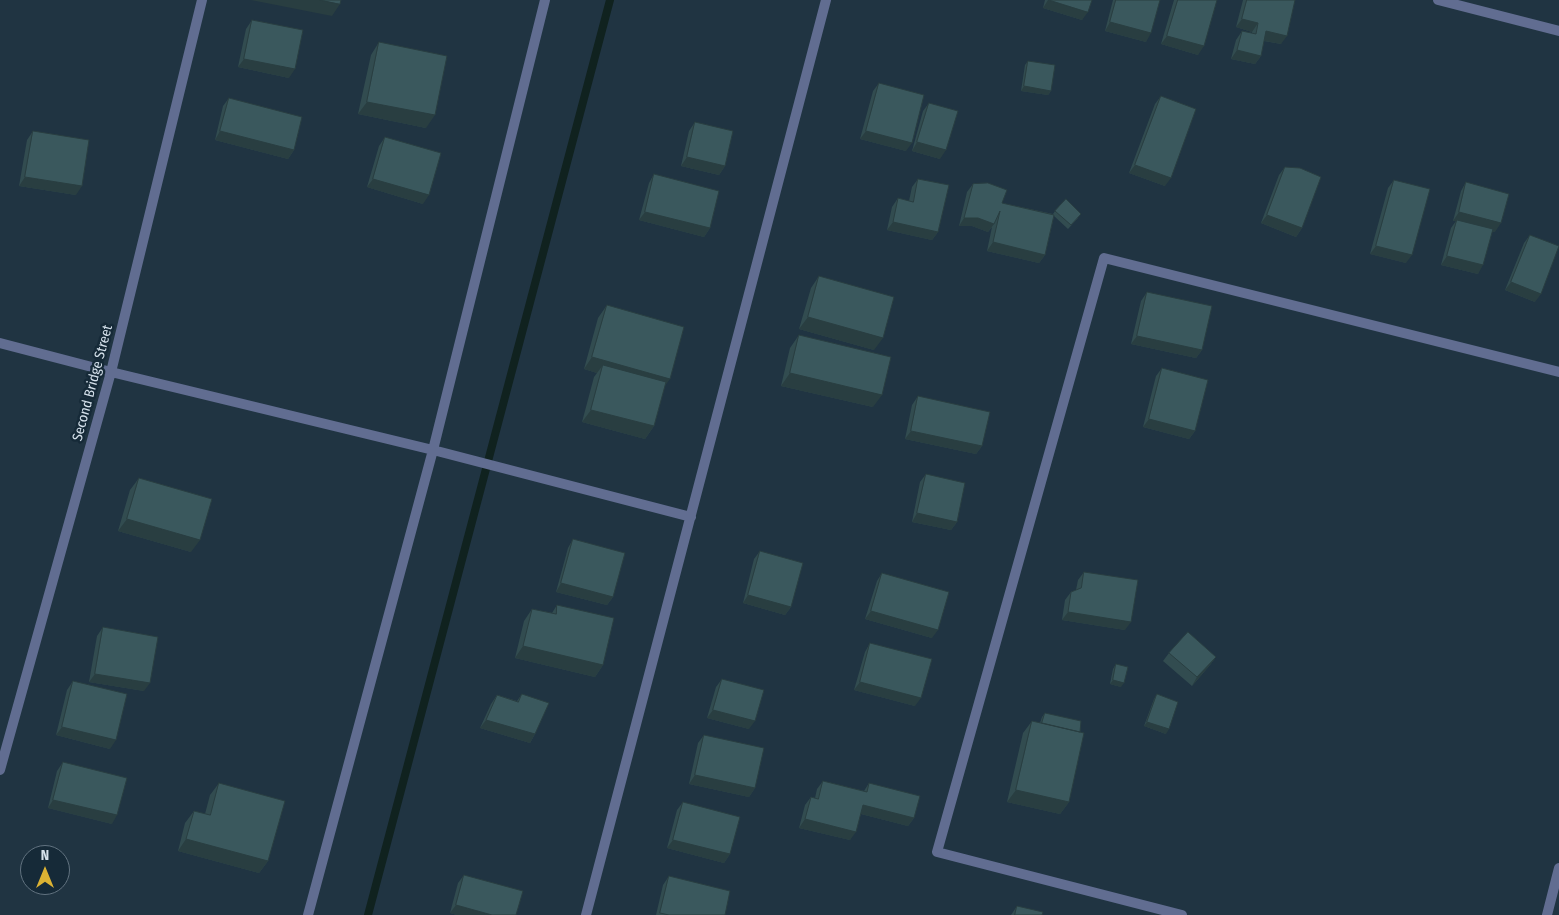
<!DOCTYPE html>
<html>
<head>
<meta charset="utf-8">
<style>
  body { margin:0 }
  #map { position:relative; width:1559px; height:915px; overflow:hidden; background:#203442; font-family:"Fira Sans Condensed",sans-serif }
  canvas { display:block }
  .north { position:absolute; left:20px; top:845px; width:50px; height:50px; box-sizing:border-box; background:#162a38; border:1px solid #627380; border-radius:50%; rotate:0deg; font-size:14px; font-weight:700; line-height:20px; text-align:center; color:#d5e1eb }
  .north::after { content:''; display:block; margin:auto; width:18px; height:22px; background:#dbb233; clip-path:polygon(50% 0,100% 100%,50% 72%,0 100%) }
</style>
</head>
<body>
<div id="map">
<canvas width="1559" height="915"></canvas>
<div class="north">N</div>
</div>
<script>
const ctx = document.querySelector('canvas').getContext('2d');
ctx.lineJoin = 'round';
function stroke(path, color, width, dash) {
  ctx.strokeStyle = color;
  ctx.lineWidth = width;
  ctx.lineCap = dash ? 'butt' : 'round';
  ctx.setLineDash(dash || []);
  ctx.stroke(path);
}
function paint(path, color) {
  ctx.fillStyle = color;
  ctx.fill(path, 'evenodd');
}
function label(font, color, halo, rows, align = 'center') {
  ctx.font = font + ' "Fira Sans Condensed",sans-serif';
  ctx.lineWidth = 5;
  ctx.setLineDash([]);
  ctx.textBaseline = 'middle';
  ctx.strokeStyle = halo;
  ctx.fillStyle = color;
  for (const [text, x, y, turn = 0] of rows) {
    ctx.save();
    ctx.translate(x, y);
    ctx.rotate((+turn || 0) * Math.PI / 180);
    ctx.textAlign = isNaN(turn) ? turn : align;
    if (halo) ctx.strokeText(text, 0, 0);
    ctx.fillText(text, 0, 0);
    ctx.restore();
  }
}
const stream = new Path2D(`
  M368 915 610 0`);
const minor = new Path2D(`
  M1438 0 1559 31
  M0 343 111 372 433 450 691 517
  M0 770 111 372 202 0
  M308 915 433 450 545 0
  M586 915 826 0
  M1182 915 937 852 1104 258 1559 372
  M1547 915 1559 868`);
const wall = new Path2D(`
  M1045 0H1092L1082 20 1043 8Z
  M1113 0H1160L1146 42 1105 31Z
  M1174 0H1217L1198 55 1161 44Z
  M1243 0H1295L1281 44 1264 41 1261 56 1255 64 1231 59 1236 40 1242 31 1252 33V32L1236 27Z
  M252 20 289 78 238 67 246 29Z
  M379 42 426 128 358 114 371 55Z
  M1028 61 1051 91 1048 95 1021 91 1025 65Z
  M879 83 906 151 860 139 873 91Z
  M1161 96 1165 186 1129 173 1155 104Z
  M229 98 294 150 288 159 215 140 223 106Z
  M929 103 940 159 912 151 923 111Z
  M695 122 725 166 719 175 681 166 689 131Z
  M33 131 76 195 19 186 27 140Z
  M385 137 423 204 367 187 379 146Z
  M1285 167 1302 228 1296 237 1261 223 1279 175Z
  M654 174 710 228 704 237 639 220 649 183Z
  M918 179 938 232 932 240 887 230 892 207 898 198 909 201 912 187Z
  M1394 180 1406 263 1370 254 1388 188Z
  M1466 182 1495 232 1492 231 1478 274 1441 265 1451 228 1456 221H1453L1461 191Z
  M973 184 1002 203 1053 214 1055 211 1078 218 1068 229 1054 216 1045 255 1039 263 987 251 992 227 988 232 972 226H959L967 192Z
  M1530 235 1535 302 1505 290 1524 243Z
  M819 276 874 350 799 329 811 288Z
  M1147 292 1202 350 1196 358 1131 344 1141 301Z
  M607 305 665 385 654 426 645 439 582 422 594 377 597 373 584 369 598 318Z
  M799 335 873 407 781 386 790 348Z
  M1162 368 1195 431 1189 439 1143 427 1156 376Z
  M918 396 982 446 976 454 905 439 912 405Z
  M926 474 957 522 951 530 912 522 920 482Z
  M139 478 191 552 118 531 130 490Z
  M573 539 613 597 607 605 556 592 568 548Z
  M760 551 791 607 785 615 743 603 754 559Z
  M1084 572 1125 630 1062 620 1065 600 1071 592 1076 590 1078 580Z
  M882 573 932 638 865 619 877 581Z
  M557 605 603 665 595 677 515 658 524 621 532 609 552 613Z
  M103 627 144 691 89 682 97 636Z
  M870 643 915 706 854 690 865 652Z
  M1169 653 1216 657 1210 665 1192 686 1163 661Z
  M1116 664 1121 687 1110 684 1113 669Z
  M722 679 749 729 707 718 716 687Z
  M73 681 110 749 56 735 67 690Z
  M522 694 535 734 530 743 480 728 491 704 497 695 517 701Z
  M1157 694 1166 734 1144 726 1154 699Z
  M1045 713 1069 802 1060 814 1007 802 1023 733 1032 721 1040 723 1042 717Z
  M704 735 755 788 749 797 689 784 698 743Z
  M63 762 112 824 48 808 57 771Z
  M823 781 864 791 869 783 914 818 908 826 861 814 850 840 799 828 805 805 811 797 815 798 817 789Z
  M219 783 268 861 259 873 178 851 185 823 194 811 205 814 210 795Z
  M683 802 730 854 724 863 667 848 677 810Z
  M464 875 516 915H457L450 913 458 883Z
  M669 876 725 915H656L663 885Z
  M1017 906 1042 915H1011Z`);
const shadedWall = new Path2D(`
  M251 0H320L340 4 332 16Z
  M1048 0 1088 12 1082 20 1043 8Z
  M1242 19 1258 23 1252 32 1236 27Z
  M1110 22 1151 33 1146 42 1105 31Z
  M1266 31 1287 36 1281 44 1260 40Z
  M1167 36 1204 46 1198 55 1161 44Z
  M1237 50 1261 56 1255 64 1231 59Z
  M244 59 295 69 289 78 238 67Z
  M1024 86 1051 91 1048 95 1021 91Z
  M367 102 435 115 426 128 358 114Z
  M220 131 294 150 288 159 215 140Z
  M866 131 912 143 906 151 860 139Z
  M917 142 946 150 940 159 912 151Z
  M687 157 725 166 719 175 681 166Z
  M1135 165 1171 178 1165 186 1129 173Z
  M25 177 82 186 76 195 19 186Z
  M373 179 429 195 423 204 367 187Z
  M645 212 710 228 704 237 639 220Z
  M1459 212 1501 223 1495 232 1456 222 1457 220 1456 221H1453Z
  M1267 215 1302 228 1296 237 1261 223Z
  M964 218H978L994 224 988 232 972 226H959Z
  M893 222 938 232 932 240 887 230Z
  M993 242 1045 255 1039 263 987 251Z
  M1376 246 1412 255 1406 263 1370 254Z
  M1447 256 1483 265 1478 274 1441 265Z
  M1511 282 1541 294 1535 302 1505 290Z
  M808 317 883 338 874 350 799 329Z
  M1137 336 1202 350 1196 358 1131 344Z
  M592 357 670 379 661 391 603 365 597 373 584 369Z
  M790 373 882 395 873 407 781 386Z
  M591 410 654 426 645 439 582 422Z
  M1149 419 1195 431 1189 439 1143 427Z
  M911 431 982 446 976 454 905 439Z
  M917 513 957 522 951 530 912 522Z
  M127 519 200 540 191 552 118 531Z
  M561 583 613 597 607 605 556 592Z
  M748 595 791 607 785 615 743 603Z
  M871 611 938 630 932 638 865 619Z
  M1068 612 1131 622 1125 630 1062 620Z
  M523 646 603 665 595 677 515 658Z
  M1216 657 1210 665 1192 686 1197 677Z
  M95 674 150 683 144 691 89 682Z
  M1113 680 1124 683 1121 687 1110 684Z
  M860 682 921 698 915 706 854 690Z
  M713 710 755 721 749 729 707 718Z
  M486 720 535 734 530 743 480 728Z
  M1147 722 1169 729 1166 734 1144 726Z
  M62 727 116 740 110 749 56 735Z
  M695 775 755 788 749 797 689 784Z
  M1016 790 1069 802 1060 814 1007 802Z
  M53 800 117 815 112 824 48 808Z
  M863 805 914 818 908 826 857 813Z
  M805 819 856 832 850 840 799 828Z
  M186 839 268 861 259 873 178 851Z
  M673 840 730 854 724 863 667 848Z
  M456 905 492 915H457L450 913Z`);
const building = new Path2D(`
  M320 0H341L340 4Z
  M1049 0H1092L1088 12Z
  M1116 0H1160L1151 33 1110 22Z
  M1178 0H1217L1204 46 1167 36Z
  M1247 0H1295L1287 36 1266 31 1261 56 1237 50 1242 31 1256 34 1258 23 1242 19Z
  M252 20 303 30 295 69 244 59Z
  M379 42 447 56 435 115 367 102Z
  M1028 61 1055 65 1051 91 1024 86Z
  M879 83 924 95 912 143 866 131Z
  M1161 96 1196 109 1171 178 1135 165Z
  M229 98 302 117 294 150 220 131Z
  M929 103 958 111 946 150 917 142Z
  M695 122 733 131 725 166 687 157Z
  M33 131 89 140 82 186 25 177Z
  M385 137 441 153 429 195 373 179Z
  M1285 167 1300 168 1321 177 1302 228 1267 215Z
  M654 174 719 191 710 228 645 212Z
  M918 179 949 185 938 232 893 222 898 198 913 202Z
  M1394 180 1430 189 1412 255 1376 246Z
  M1466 182 1509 194 1501 223 1459 212Z
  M988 183 1007 190 1002 203 1054 215 1045 255 993 242 1000 211 994 224 978 218H964L973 184Z
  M1066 199 1081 214 1071 225 1055 211Z
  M1457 220 1493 229 1483 265 1447 256Z
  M1530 235 1559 246 1541 294 1511 282Z
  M819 276 894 297 883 338 808 317Z
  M1147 292 1212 306 1202 350 1137 336Z
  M607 305 684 327 670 379 592 357Z
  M799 335 891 357 882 395 790 373Z
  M603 365 666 382 654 426 591 410Z
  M1162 368 1208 380 1195 431 1149 419Z
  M918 396 990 412 982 446 911 431Z
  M926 474 965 483 957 522 917 513Z
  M139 478 212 499 200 540 127 519Z
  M573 539 625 553 613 597 561 583Z
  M760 551 803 563 791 607 748 595Z
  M1084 572 1138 580 1131 622 1068 612 1071 592 1081 588Z
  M882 573 949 592 938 630 871 611Z
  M557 605 614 618 603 665 523 646 532 609 556 614Z
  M103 627 158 637 150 683 95 674Z
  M1188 632 1216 657 1197 677 1169 653Z
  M870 643 932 659 921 698 860 682Z
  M1116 664 1128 667 1124 683 1113 680Z
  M722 679 764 690 755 721 713 710Z
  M73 681 127 694 116 740 62 727Z
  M522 694 549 703 535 734 486 720 497 695 518 702Z
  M1157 694 1178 702 1169 729 1147 722Z
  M1045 713 1081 721 1080 732 1042 723Z
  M1032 721 1084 733 1069 802 1016 790Z
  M704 735 764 748 755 788 695 775Z
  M63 762 127 778 117 815 53 800Z
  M823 781 867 792 869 783 920 796 914 818 863 805 856 832 805 819 811 797 818 799Z
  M219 783 285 801 268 861 186 839 194 811 210 815Z
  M683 802 740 817 730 854 673 840Z
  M464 875 523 891 516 915H492L456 905Z
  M669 876 730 891 725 915H669L660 913Z
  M1017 906 1043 912 1042 915H1015Z`);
const streetNames = [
  ["Second Bridge Street",93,383,-75]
];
stroke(stream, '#10221f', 8);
stroke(minor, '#616d91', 10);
paint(wall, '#324c50');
paint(shadedWall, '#293e41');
paint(building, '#3a585d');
stroke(building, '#293e41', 1);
label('14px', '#d5e1eb', '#162a38', streetNames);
</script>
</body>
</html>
